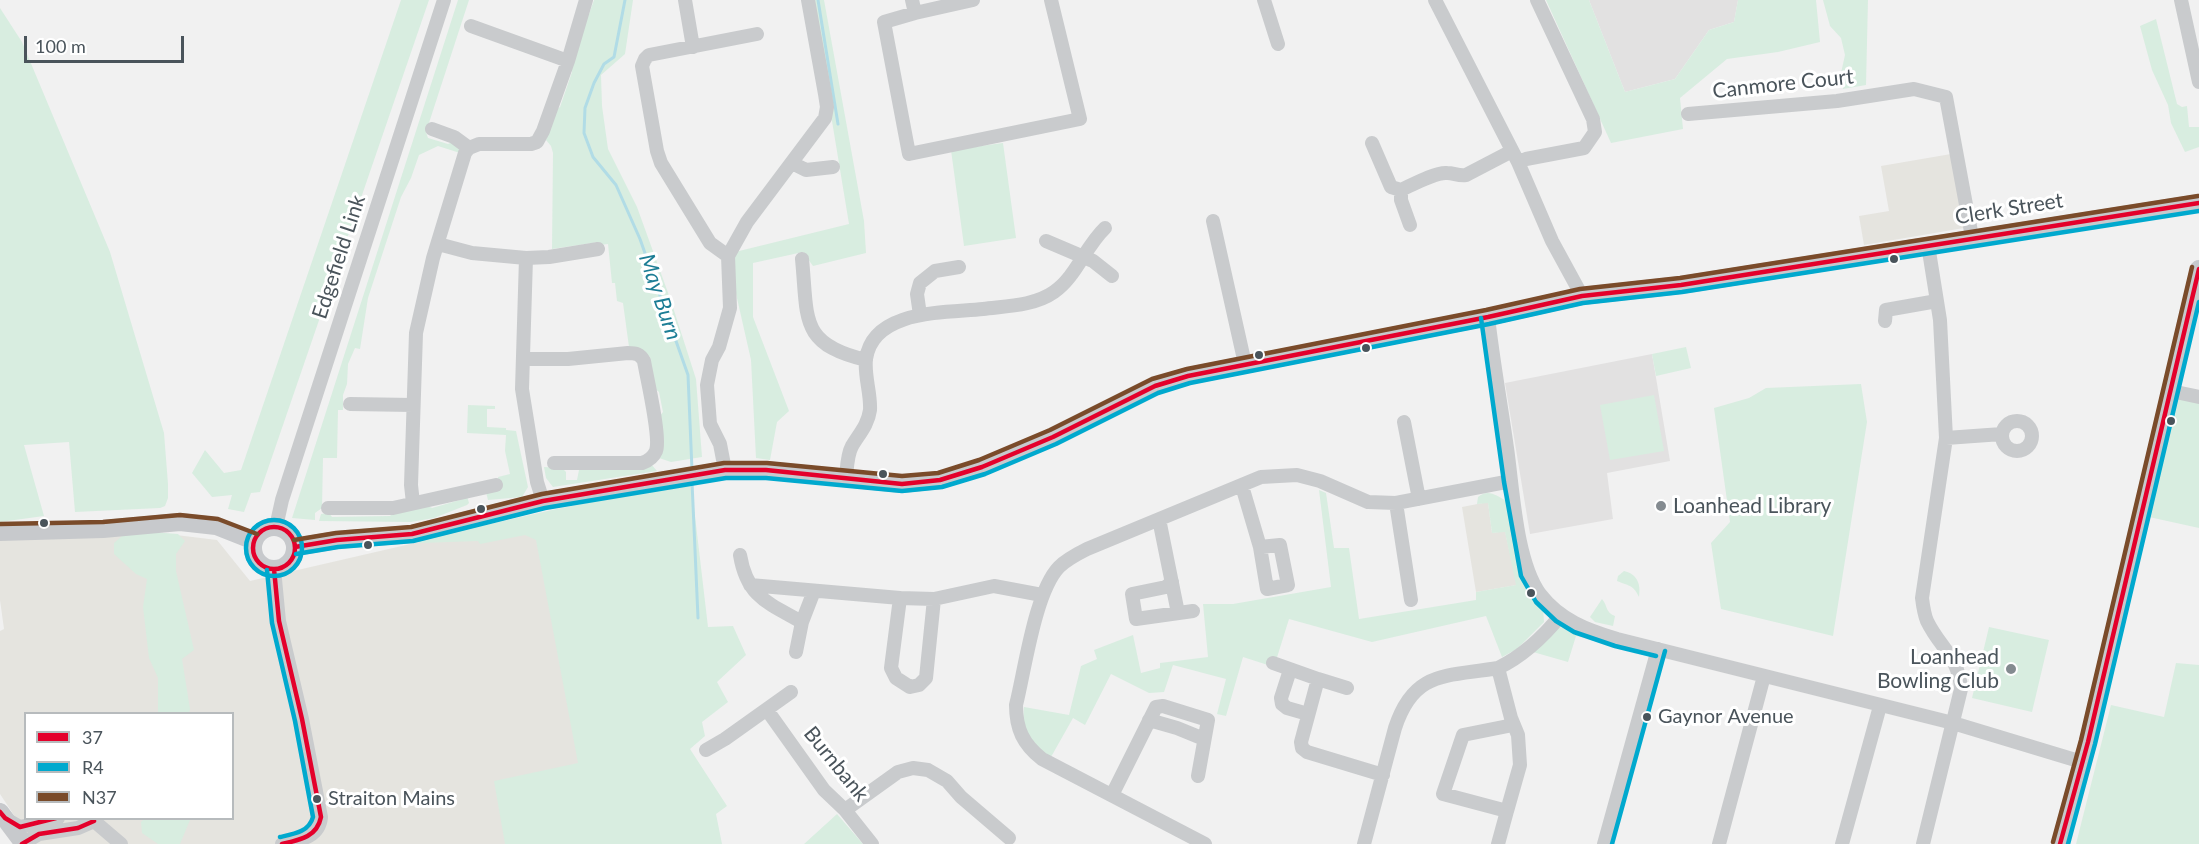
<!DOCTYPE html>
<html>
<head>
<meta charset="utf-8">
<style>
  body { margin:0 }
  #map { position:relative; width:2199px; height:844px; overflow:hidden; background:#f1f1f1; font-family:Lato,sans-serif }
  canvas { display:block }
  .legend { position:absolute; left:24px; top:712px; width:210px; height:108px; box-sizing:border-box; background:#fff; border:2px solid #b7bbbd; margin:0; padding:8px 10px; list-style:none; font-size:18px; color:#4a545b }
  .legend li { display:flex; align-items:center; gap:12px; height:30px }
  .legend b { width:30px; border:2px solid #b7bbbd }
  .scale { position:absolute; left:24px; top:36px; width:160px; height:27px; box-sizing:border-box; border:3px solid #4a545b; border-top:0; padding-left:8px; font-size:18px; line-height:21px; white-space:nowrap; color:#4a545b; -webkit-text-stroke:4px #fff; paint-order:stroke }
</style>
</head>
<body>
<div id="map">
<canvas width="2199" height="844"></canvas>
<ul class="legend">
<li><b style="height:8px;background:#e4002b"></b>37</li>
<li><b style="height:8px;background:#00a9ce"></b>R4</li>
<li><b style="height:8px;background:#7a4b2a"></b>N37</li>
</ul>
<div class="scale">100 m</div>
</div>
<script>
const ctx = document.querySelector('canvas').getContext('2d');
ctx.lineJoin = 'round';
function paint(path, color) {
  ctx.fillStyle = color;
  ctx.fill(path, 'evenodd');
}
function stroke(path, color, width, dash) {
  ctx.strokeStyle = color;
  ctx.lineWidth = width;
  ctx.lineCap = dash ? 'butt' : 'round';
  ctx.setLineDash(dash || []);
  ctx.stroke(path);
}
function label(font, color, halo, rows, align = 'center') {
  ctx.font = font + ' Lato,sans-serif';
  ctx.lineWidth = 6;
  ctx.setLineDash([]);
  ctx.textBaseline = 'middle';
  ctx.strokeStyle = halo;
  ctx.fillStyle = color;
  for (const [text, x, y, turn = 0] of rows) {
    ctx.save();
    ctx.translate(x, y);
    ctx.rotate((+turn || 0) * Math.PI / 180);
    ctx.textAlign = isNaN(turn) ? turn : align;
    if (halo) ctx.strokeText(text, 0, 0);
    ctx.fillText(text, 0, 0);
    ctx.restore();
  }
}
const commercial = new Path2D(`
  M1951 154 1964 228 1864 245 1859 216 1889 211 1881 166Z
  M1488 502 1492 533 1505 531 1517 585 1476 592 1462 507Z
  M536 515 608 844H33L0 794V631L4 629 0 600V538L143 531 217 540 250 581ZM26 714H232V818H26Z`);
const education = new Path2D(`
  M1589 0H1738L1734 22 1709 30 1675 79 1625 92Z
  M1652 354 1670 461 1607 473 1613 519 1530 534 1505 383Z`);
const green = new Path2D(`
  M401 0H429L260 492 251 493 244 512 228 509 232 495 212 497 192 473 205 450 224 473 241 470Z
  M458 0H469L426 132 428 138 448 144 452 142 459 148 460 153 438 146 419 155 411 178 401 197 368 298 360 349 355 348 348 364 347 384 343 395V410H338L337 458H323L322 508 315 513V520L292 518Z
  M594 0H633L625 54 601 75 602 106 608 149 637 207 671 301 696 379 702 457 671 462 659 458V417L663 412 659 392 654 388 650 357 640 349 629 347 623 303 617 301 615 283H612L608 244 600 245 599 242 552 249 553 153 551 146 546 140 556 109 560 107 572 72 570 68 585 18 589 14Z
  M812 0H824L864 221 866 253 813 266 803 252 753 263V317L789 411 777 422 770 460 756 458 751 360 732 276 735 252 849 224Z
  M1546 0H1589L1625 92 1675 79 1709 30 1734 22 1738 0H1816L1820 42 1778 52 1727 59 1680 98 1683 129 1611 143Z
  M1823 0H1868L1866 85 1843 89 1841 73 1845 55 1841 38 1830 26Z
  M0 8 22 42 110 252 164 433 168 484V498L165 506 160 508 75 512 69 442 24 445 44 516 0 522Z
  M2156 19 2177 104 2182 107 2187 106 2189 127H2199V147L2185 152 2171 123 2168 105 2152 70 2140 26Z
  M1003 143 1016 238 964 246 951 150Z
  M1686 347 1691 368 1656 376 1652 354Z
  M1861 384 1867 422 1833 636 1721 609 1711 543 1730 522 1714 408 1749 398 1766 388Z
  M1654 395 1664 451 1610 460 1600 405Z
  M2178 398 2199 402V528L2149 517Z
  M468 405 495 406V409H487V427L506 428V430L516 431 528 487 522 497 488 500 486 492 500 489 498 477 510 474 505 451 506 435 467 433Z
  M651 464 657 471 553 487 546 478 544 467 562 468 566 472V480H577L579 470Z
  M691 482 708 627 733 626 746 655 717 682 728 702 702 722 705 736 690 749 727 806 716 814 722 844H505L494 781 578 763 536 540 525 535 480 544 478 541 420 543 418 540 552 510Z
  M1319 490 1326 493 1334 548H1349L1359 619 1476 600V592L1516 585 1505 532 1492 533 1488 503 1477 504 1478 497C1488 488 1497 496 1507 501L1516 555 1522 578 1543 607 1544 622 1517 649 1502 657 1486 616 1372 642 1289 619 1274 667 1243 657 1226 716 1217 714 1226 679 1173 665 1164 692 1149 693 1111 674 1085 725 1073 718 1051 757C1030 745 1021 731 1024 707L1069 715 1081 666 1097 659 1094 650 1133 635 1141 673 1160 668V663L1208 657 1203 604H1233L1331 587Z
  M467 496 469 503 467 505 434 518 411 522 319 521 321 514 329 513 332 517 390 516 393 513 428 506 432 508 460 500 463 497Z
  M151 532 178 534 185 541 176 554V571L194 650 182 659 190 709 189 713H158V678L149 658 143 607 147 579 136 574 114 554V543L122 536Z
  M1624 571C1638 574 1641 585 1639 597 1633 584 1628 586 1617 581L1618 576Z
  M1602 599C1608 606 1605 612 1615 616L1613 626 1595 622 1590 617Z
  M1558 627 1570 629 1582 637 1576 636 1568 662 1533 652Z
  M1989 627 2049 640 2032 712 1972 698Z
  M2176 663 2199 665V844H2076L2111 705 2164 717Z
  M837 814 863 844H804Z
  M144 819 189 818 190 820 180 844H158L142 833 141 822Z`);
const stream = new Path2D(`
  M625 0 614 57 604 64 594 83 585 108 584 133 593 157 616 185 640 239 688 375 692 470
  M818 0 838 124
  M692 482 698 618`);
const minor = new Path2D(`
  M685 0 693 47
  M912 0 915 13 884 22 909 154 1080 119 1051 0
  M1264 0 1278 44
  M1435 0 1518 162 1552 241 1582 296
  M2181 0 2199 82
  M915 13 973 0
  M471 26 568 61
  M1688 114 1837 101 1914 89 1946 97 1972 237
  M432 129 454 137 469 148
  M1372 143 1391 187 1401 190V200L1410 225
  M469 148 479 144H531L537 142 543 131 568 61 586 0
  M1518 162 1526 159 1584 148 1595 132 1593 119 1537 0
  M792 163 806 170 833 167
  M1401 190C1412 185 1435 172 1447 173 1454 173 1458 176 1466 175L1512 151
  M1213 221 1245 364
  M1046 241 1093 261 1112 276
  M438 244 472 253 526 258 522 389 537 482 543 501
  M728 256 710 243 661 163 657 151 642 66 645 59 649 55 757 34
  M526 258 549 257 598 249
  M802 259C808 319 799 344 866 360
  M920 315 917 294 920 283 935 271 959 267
  M1488 317C1493 361 1501 405 1507 448 1513 490 1516 561 1540 594 1560 620 1587 630 1617 639L1953 723 2082 762
  M1885 321 1886 310 1937 301
  M523 359H568L628 353C636 353 640 354 644 361 647 379 661 437 656 451 653 458 648 461 642 463H554
  M2171 391 2199 397
  M350 404 413 405
  M2002 436a15 15 0 1 1 30 0a15 15 0 1 1-30 0Z
  M1404 422 1419 499
  M1946 438 2002 434
  M725 470 720 444 710 424 707 385 712 360 719 347 730 308 728 256 747 222 825 118 827 107 825 94 808 0
  M846 478C847 468 847 455 852 446 859 434 868 425 870 410 871 393 864 376 866 359 873 309 946 313 983 309 1006 306 1034 306 1054 292 1076 277 1085 247 1105 228
  M1242 486 1260 547
  M413 503 411 485 416 333 433 258 465 153 469 148
  M1396 503 1411 600
  M328 508H393L496 485
  M1159 519 1178 613
  M276 527 282 500 444 0
  M1280 545 1288 585 1267 589 1260 547Z
  M740 555C747 597 768 603 802 622L814 591
  M274 569 279 621 302 719 321 817C319 838 299 840 282 844
  M1172 582 1166 587 1132 594 1136 619 1193 611
  M750 585 900 598 934 599 994 586 1042 595
  M900 598 891 668 896 678 910 687 919 685 926 678 934 599
  M796 652 802 622
  M1273 663 1318 679 1301 742 1302 748 1307 752 1383 775
  M1498 668 1511 718 1518 735 1520 765 1507 811
  M1290 670 1281 698 1282 704 1287 708 1308 714
  M1318 679 1347 688
  M767 710 824 790 845 810 872 844
  M1149 720 1177 728 1204 739
  M706 750 725 739 791 692
  M1112 795 1156 707 1163 706 1208 720 1198 776
  M845 810 898 772 913 768 928 770 947 781 961 797 1009 838
  M6 819 20 827 58 818
  M87 819 94 821 121 844
  M22 844 39 834 78 828 94 821
  M1205 844 1042 759C1023 744 1016 729 1016 705 1025 669 1035 592 1059 567 1067 559 1077 554 1087 549L1261 477 1297 475 1320 481 1368 502 1396 503 1511 481
  M1364 844 1395 728C1414 670 1446 677 1498 668 1523 656 1544 636 1561 615
  M1498 844 1507 811 1443 794 1463 735 1513 725
  M1604 844 1658 649
  M1719 844 1764 676
  M1842 844 1880 706
  M1923 844 1961 689C1959 657 1940 648 1927 621 1924 614 1923 606 1922 598L1946 438 1940 320 1928 245`);
const major = new Path2D(`
  M253 548a21 21 0 1 1 42 0a21 21 0 1 1-42 0Z
  M0 532 103 529 180 522 216 526 254 541
  M295 547 337 540 412 534 543 501 725 470H766L902 484 940 480 982 467 1053 437 1155 386 1188 376 1488 317 1582 296 1681 285 2199 203
  M0 812 24 844
  M2060 844 2088 742 2199 269`);
const bus1 = new Path2D(`
  M253 548a21 21 0 1 1 42 0a21 21 0 1 1-42 0Z
  M295 547 337 540 412 534 543 501 725 470H766L902 484 940 480 982 467 1053 437 1155 386 1188 376 1488 317 1582 296 1681 285 2199 203
  M274 569 279 621 302 719 321 817C317 837 300 840 282 844
  M0 812 5 818 20 827 56 818
  M22 844 39 834 78 828 94 821
  M2060 844 2088 742 2199 269`);
const bus2 = new Path2D(`
  M1481 318 1504 482 1521 576 1536 602 1556 621 1574 632 1615 646 1656 656
  M246 548a28 28 0 1 1 56 0a28 28 0 1 1-56 0Z
  M296 554 338 547 413 541 545 508 726 478H766L902 491 942 487 985 474 1056 444 1158 393 1190 383 1489 324 1583 303 1682 292 2199 211
  M267 570 272 623 295 721 313 817C309 832 294 834 280 837
  M1612 844 1665 651
  M2068 844 2095 744 2199 302`);
const bus3 = new Path2D(`
  M0 524 103 522 180 515 218 519 257 534
  M294 540 336 533 411 527 542 494 724 463H767L902 476 938 473 979 460 1050 430 1152 379 1187 369 1486 310 1580 289 1680 278 2198 196
  M2053 842 2081 740 2192 267`);
const markers = [
  [1894,259,5,"#4a545b"],
  [1366,348,5,"#4a545b"],
  [1259,355,5,"#4a545b"],
  [2171,421,5,"#4a545b"],
  [883,474,5,"#4a545b"],
  [1661,506,6,"#848b90"],
  [481,509,5,"#4a545b"],
  [44,523,5,"#4a545b"],
  [368,545,5,"#4a545b"],
  [1531,593,5,"#4a545b"],
  [2011,669,6,"#848b90"],
  [1647,717,5,"#4a545b"],
  [317,799,5,"#4a545b"]
];
const busNames = [
  ["Gaynor Avenue",1658,717],
  ["Straiton Mains",328,799]
];
const streetNames = [
  ["Canmore Court",1783,84,-6],
  ["Clerk Street",2009,209,-9],
  ["Edgefield Link",339,257,-72],
  ["Burnbank",836,764,51]
];
const poiNames = [
  ["Loanhead Library",1673,506],
  ["Loanhead",1999,657,"right"],
  ["Bowling Club",1999,681,"right"]
];
const waterNames = [
  ["May Burn",660,297,71]
];
paint(commercial, '#e5e4df');
paint(education, '#e2e1e1');
paint(green, '#d8ede0');
stroke(stream, '#b1dce6', 3);
stroke(minor, '#c9cbcd', 14);
stroke(major, '#c7c9cc', 18);
stroke(bus1, '#e4002b', 4.5);
stroke(bus2, '#00a9ce', 4.5);
stroke(bus3, '#7a4b2a', 4.5);
for (const [x, y, r, color] of markers) {
  const dot = new Path2D();
  dot.arc(x, y, r, 0, 2 * Math.PI);
  ctx.fillStyle = color;
  ctx.fill(dot);
  stroke(dot, '#fff', 2);
}
label('20px', '#4a545b', '#fff', busNames, 'left');
label('21px', '#4a545b', '#fff', streetNames);
label('21px', '#4a545b', '#fff', poiNames, 'left');
label('italic 22px', '#1c7d95', '#fff', waterNames);
</script>
</body>
</html>
